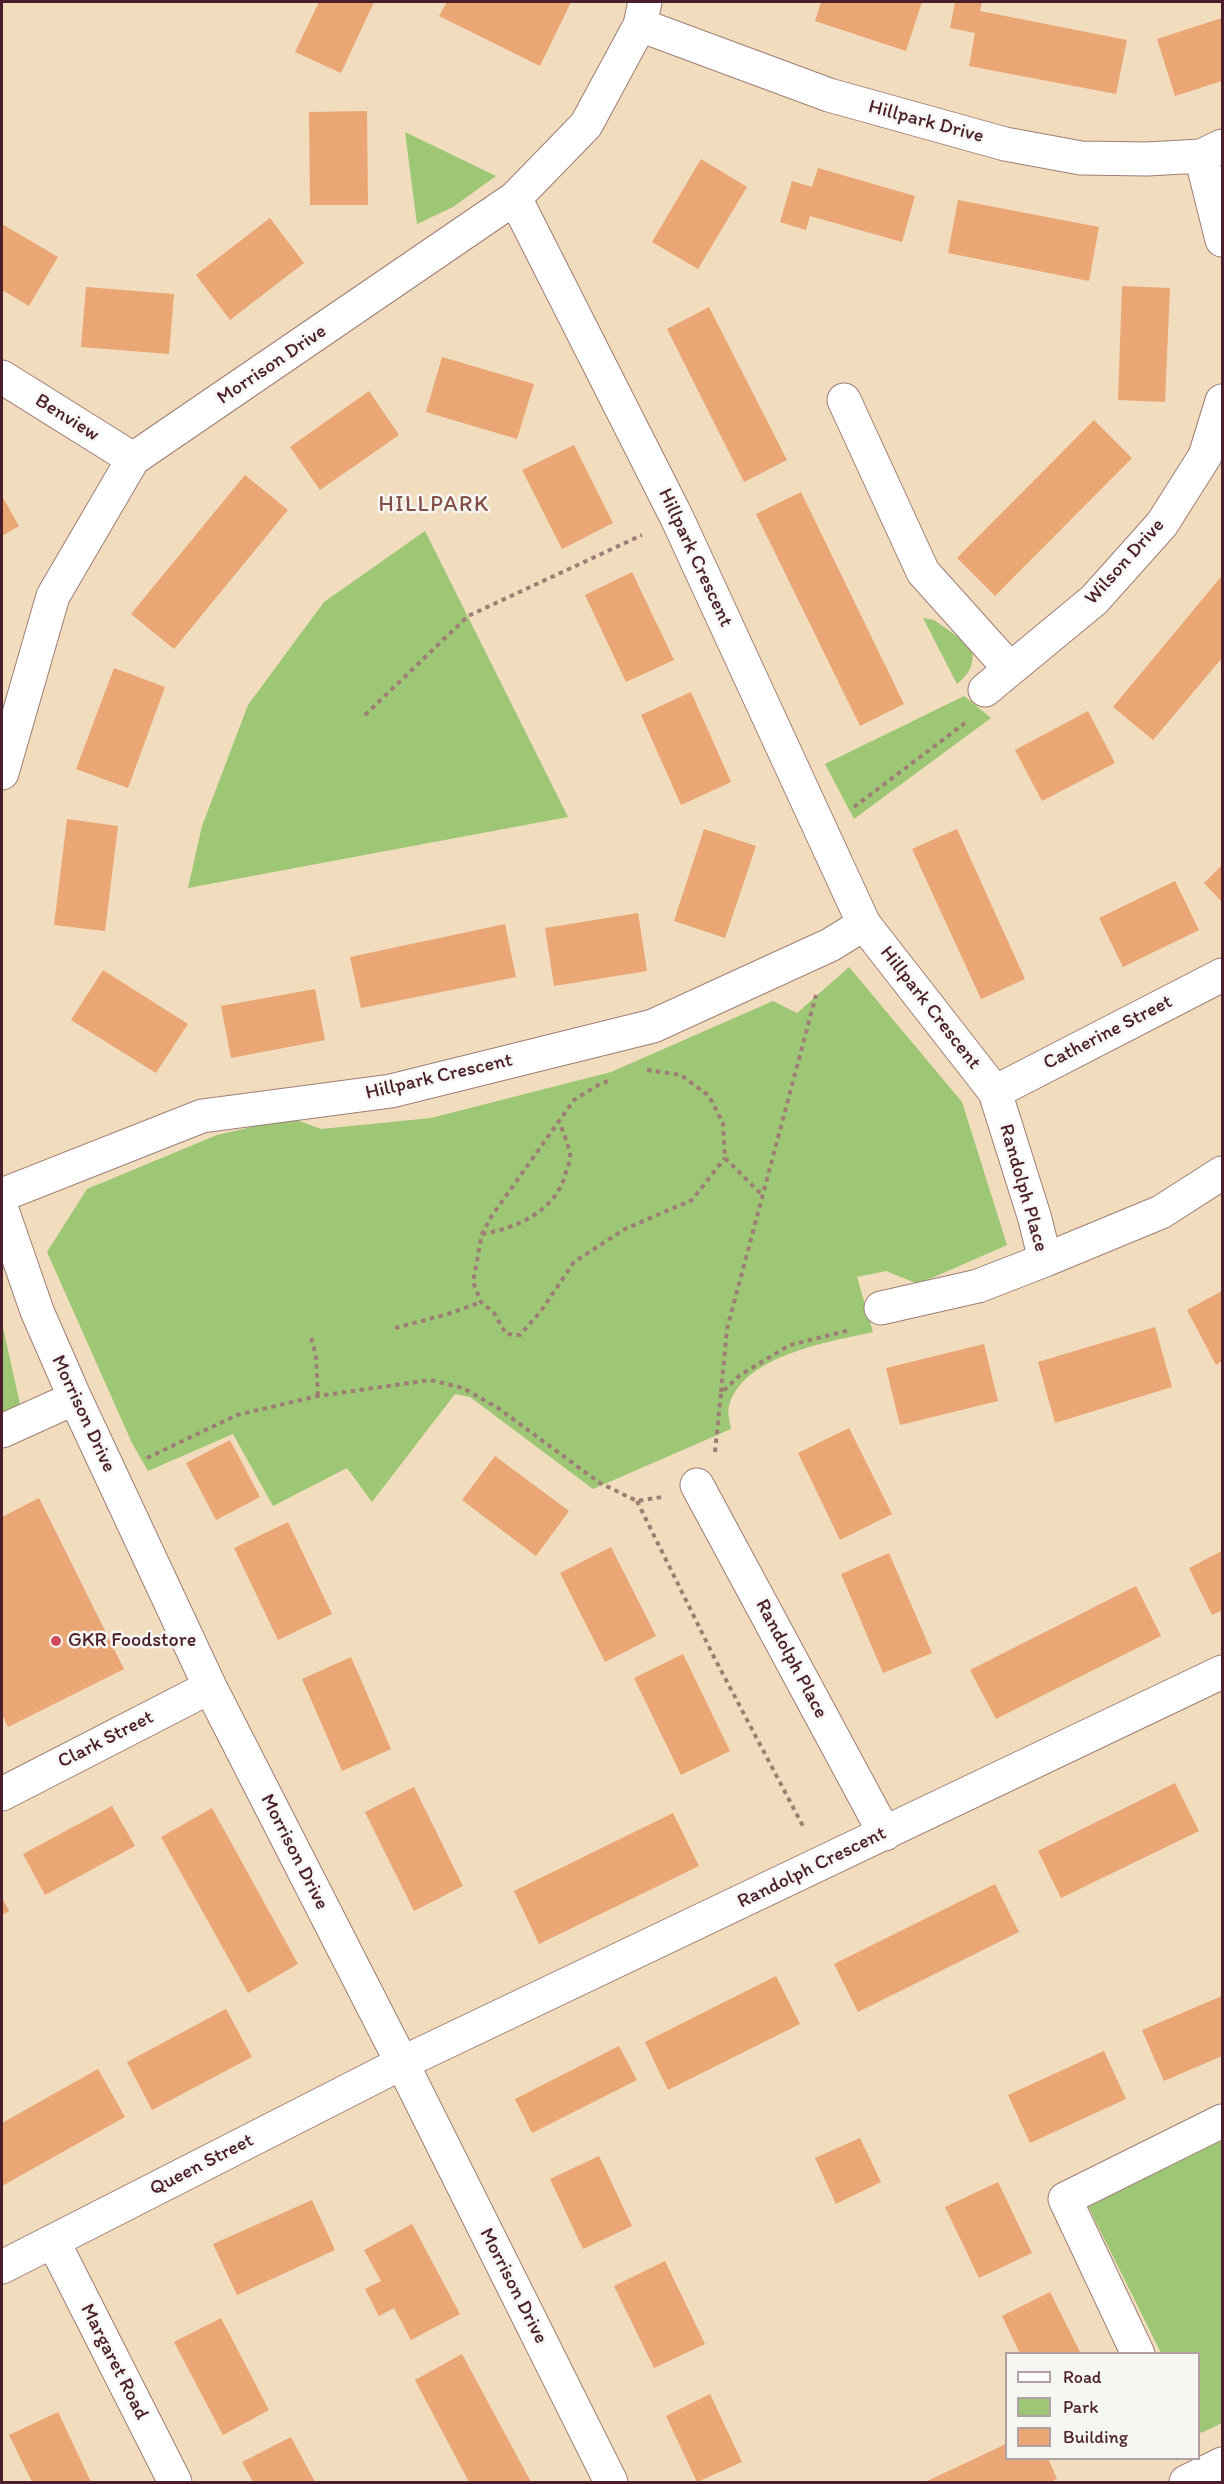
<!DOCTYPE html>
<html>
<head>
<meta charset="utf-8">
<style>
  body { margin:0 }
  #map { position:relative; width:1224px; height:2484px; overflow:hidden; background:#f1dcbe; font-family:Itim,sans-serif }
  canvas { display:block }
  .frame { position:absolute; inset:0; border:3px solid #4a1f2b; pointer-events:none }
  .legend { position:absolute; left:1005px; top:2352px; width:195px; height:108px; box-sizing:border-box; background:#f6f6f2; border:2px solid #b1a0a2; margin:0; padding:8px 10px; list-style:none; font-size:18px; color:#4a1f2b }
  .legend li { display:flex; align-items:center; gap:12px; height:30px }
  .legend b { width:30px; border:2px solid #b1a0a2 }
</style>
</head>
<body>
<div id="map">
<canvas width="1224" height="2484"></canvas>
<div class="frame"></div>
<ul class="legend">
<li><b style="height:8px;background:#fff"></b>Road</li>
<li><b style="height:16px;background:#9dc774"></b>Park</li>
<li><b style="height:16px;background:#eaa674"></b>Building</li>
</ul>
</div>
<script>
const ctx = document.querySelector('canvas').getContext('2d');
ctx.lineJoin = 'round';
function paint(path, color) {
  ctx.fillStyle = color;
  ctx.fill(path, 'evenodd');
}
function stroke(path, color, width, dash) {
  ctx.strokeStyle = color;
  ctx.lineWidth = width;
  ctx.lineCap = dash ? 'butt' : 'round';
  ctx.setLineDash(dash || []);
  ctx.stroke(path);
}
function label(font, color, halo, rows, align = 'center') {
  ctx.font = font + ' Itim,sans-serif';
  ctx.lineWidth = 5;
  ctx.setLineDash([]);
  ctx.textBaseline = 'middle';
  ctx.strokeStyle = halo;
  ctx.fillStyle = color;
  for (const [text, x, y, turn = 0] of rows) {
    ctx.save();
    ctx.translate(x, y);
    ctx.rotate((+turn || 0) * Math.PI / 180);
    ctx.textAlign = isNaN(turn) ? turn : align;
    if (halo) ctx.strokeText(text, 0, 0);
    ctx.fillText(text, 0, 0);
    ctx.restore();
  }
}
const green = new Path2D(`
  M405 132 496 176 453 207 417 224Z
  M425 531 568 817 188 888 202 826 248 705 324 602Z
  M923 618 934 620 971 646C975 664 971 672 957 684Z
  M964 696 991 718 854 819 825 764Z
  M849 967 962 1102 1007 1245 1005 1246 918 1284 886 1271 857 1277 873 1332C829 1342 743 1355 729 1406 727 1413 730 1422 731 1429L593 1489 470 1397 455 1394 372 1502 347 1468 273 1506 233 1434 148 1471 132 1443 47 1252 87 1189 217 1135 291 1118 321 1129 431 1118 611 1072 773 1001 797 1013Z
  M2 1323 21 1409 2 1418Z
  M1222 2137V2423L1201 2433 1198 2428V2354L1161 2353 1087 2204Z`);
const building = new Path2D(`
  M319 2H374L341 73 295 52Z
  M447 2H571L540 66 439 16Z
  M821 2H922L906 51 815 21Z
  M955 2H982L980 11 1127 40 1116 94 969 66 975 33 950 28Z
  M1222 18V81L1175 96 1157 39Z
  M367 111 368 205H310L309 112Z
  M701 159 747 187 698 269 652 242Z
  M818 168 915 196 902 242 810 216 806 230 780 222 792 181 812 187Z
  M958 200 1099 227 1089 281 948 253Z
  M270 218 304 263 230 320 196 275Z
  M2 224 58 257 29 306 2 290Z
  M1122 286 1170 288 1165 402 1118 400Z
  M86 287 174 294 169 354 81 347Z
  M709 307 787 460 744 482 667 329Z
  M442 357 534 384 517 439 426 412Z
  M369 391 399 435 320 490 290 447Z
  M1094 420 1132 458 995 596 957 558Z
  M574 445 613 523 562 549 522 470Z
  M245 475 288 510 174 649 131 614Z
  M801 492 904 704 860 726 756 514Z
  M2 496 19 526 2 536Z
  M632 572 674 660 626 682 585 595Z
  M1220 578 1222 580V658L1153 740 1113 707Z
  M114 668 165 687 128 788 76 769Z
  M691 692 731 782 681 805 641 715Z
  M1088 711 1115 763 1042 801 1015 750Z
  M67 819 118 826 105 931 54 925Z
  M704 829 756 846 725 938 674 921Z
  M957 829 1025 979 981 999 912 849Z
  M1222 865V902L1204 883Z
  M1175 881 1199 930 1123 967 1099 918Z
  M638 913 647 971 554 986 545 928Z
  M505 924 516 977 361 1008 350 957Z
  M103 970 188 1024 156 1073 71 1020Z
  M315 989 325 1040 231 1058 221 1006Z
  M1222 1291V1361L1216 1365 1187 1310Z
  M1155 1327 1172 1387 1055 1423 1038 1362Z
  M984 1344 998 1401 900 1425 886 1368Z
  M849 1428 892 1514 840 1540 798 1453Z
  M230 1440 260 1497 216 1520 186 1463Z
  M495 1456 569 1511 536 1556 462 1500Z
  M39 1498 124 1669 8 1727 2 1714V1517Z
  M288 1522 332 1614 278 1640 234 1548Z
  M611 1547 656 1636 605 1662 560 1573Z
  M1222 1551V1610L1212 1615 1189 1568Z
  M889 1553 932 1653 883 1673 841 1574Z
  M1136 1586 1161 1636 996 1719 970 1670Z
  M683 1654 730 1751 681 1775 634 1678Z
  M351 1657 391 1749 342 1771 302 1679Z
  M1175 1783 1199 1831 1061 1898 1038 1851Z
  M414 1787 463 1886 414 1911 365 1812Z
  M112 1806 135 1846 45 1895 23 1854Z
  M212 1808 298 1964 248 1993 161 1837Z
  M673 1813 699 1866 539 1944 514 1891Z
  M995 1884 1019 1932 858 2012 834 1964Z
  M2 1897 9 1911 2 1915Z
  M776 1976 800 2024 668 2090 645 2042Z
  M1222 1996V2056L1164 2081 1142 2030Z
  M226 2009 252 2057 152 2110 127 2062Z
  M619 2046 637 2080 532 2133 515 2099Z
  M1104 2051 1126 2099 1030 2143 1008 2095Z
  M98 2069 125 2117 2 2186V2123Z
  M860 2138 881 2182 836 2204 815 2158Z
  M599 2156 632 2226 583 2249 550 2179Z
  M998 2182 1032 2253 979 2278 945 2207Z
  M312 2200 335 2250 237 2295 213 2244Z
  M412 2224 460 2314 411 2340 394 2308 379 2316 365 2289 381 2281 364 2250Z
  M665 2261 705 2344 654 2368 614 2286Z
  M1050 2292 1081 2354H1020L1002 2316Z
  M221 2318 269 2410 223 2435 174 2342Z
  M462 2354 531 2482H469L415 2380Z
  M710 2394 742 2462 697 2482 666 2416Z
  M58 2412 91 2482H32L9 2435Z
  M291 2437 315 2482H253L242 2462Z
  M1006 2444V2458H1048L1057 2479 1050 2482H925Z`);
const path = new Path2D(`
  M365 715 468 616 642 535
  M854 807 965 723
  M647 1070 681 1075 709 1096 723 1123 725 1158 763 1196
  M608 1081 598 1085 574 1100 491 1217 482 1234 473 1282 481 1302 494 1313 506 1334 520 1335 541 1311 574 1262 625 1229 692 1200 725 1158
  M482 1234C518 1228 557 1210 566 1172 568 1166 571 1159 570 1154 568 1143 563 1133 560 1123
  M395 1328 448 1314 481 1302
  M311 1338 316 1355 318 1396
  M721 1392 727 1329 816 995
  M715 1452 721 1393 740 1375 790 1345 850 1330
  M147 1458 237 1415 318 1396 430 1380 463 1388 498 1408 600 1483 637 1501 662 1497
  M637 1501 715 1659 804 1828`);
const minor = new Path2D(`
  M640 25 829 95 1005 144 1081 158 1147 159 1201 156 1222 146
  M1201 156 1222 240
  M2 377 133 459
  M844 400 923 572 1010 669
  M985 690 1094 600 1162 524 1205 456 1222 401
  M2 773 53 596 133 459 515 198 586 125 640 25 645 2
  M864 924 995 1092 1035 1219 1045 1260 978 1286 881 1308
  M995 1092 1222 975
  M2 1195 202 1116 391 1091 653 1026 830 945 864 924 677 518 515 198
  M2 1210 37 1311 75 1398 210 1687 402 2063 611 2482
  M1045 1260 1161 1212 1222 1173
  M2 1431 75 1398
  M697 1485 885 1834
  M2 1794 210 1687
  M53 2241 175 2482
  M2 2267 402 2063 1222 1672
  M1138 2354 1065 2199 1222 2121
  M1186 2482 1222 2464`);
const markers = [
  [56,1641,6,"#d1495b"]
];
const streetNames = [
  ["Hillpark Drive",926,122,15],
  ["Morrison Drive",272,365,-34],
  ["Benview",67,418,32],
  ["Hillpark Crescent",695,558,65],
  ["Wilson Drive",1125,562,-48],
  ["Hillpark Crescent",930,1008,52],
  ["Catherine Street",1108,1033,-27],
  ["Hillpark Crescent",439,1077,-13],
  ["Randolph Place",1023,1188,74],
  ["Morrison Drive",83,1414,65],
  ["Randolph Place",791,1659,62],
  ["Clark Street",106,1740,-27],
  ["Morrison Drive",294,1852,63],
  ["Randolph Crescent",812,1868,-26],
  ["Queen Street",202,2165,-27],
  ["Morrison Drive",513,2286,63],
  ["Margaret Road",114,2362,63]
];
const poiNames = [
  ["GKR Foodstore",68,1641]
];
const quarterNames = [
  ["HILLPARK",434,505]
];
paint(green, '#9dc774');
paint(building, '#eaa674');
stroke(minor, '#9e7e74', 35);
stroke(path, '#9e7e74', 4, [4.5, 4.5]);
stroke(minor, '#fff', 33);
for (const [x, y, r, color] of markers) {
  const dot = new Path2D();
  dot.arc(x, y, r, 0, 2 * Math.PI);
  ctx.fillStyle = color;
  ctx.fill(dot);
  stroke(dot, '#f6f6f2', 2);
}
label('20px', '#4a1f2b', '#f6f6f2', streetNames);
label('20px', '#4a1f2b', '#f6f6f2', poiNames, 'left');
ctx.letterSpacing = '1.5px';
label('22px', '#824e45', '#f6f6f2', quarterNames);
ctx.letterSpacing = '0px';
</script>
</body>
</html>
